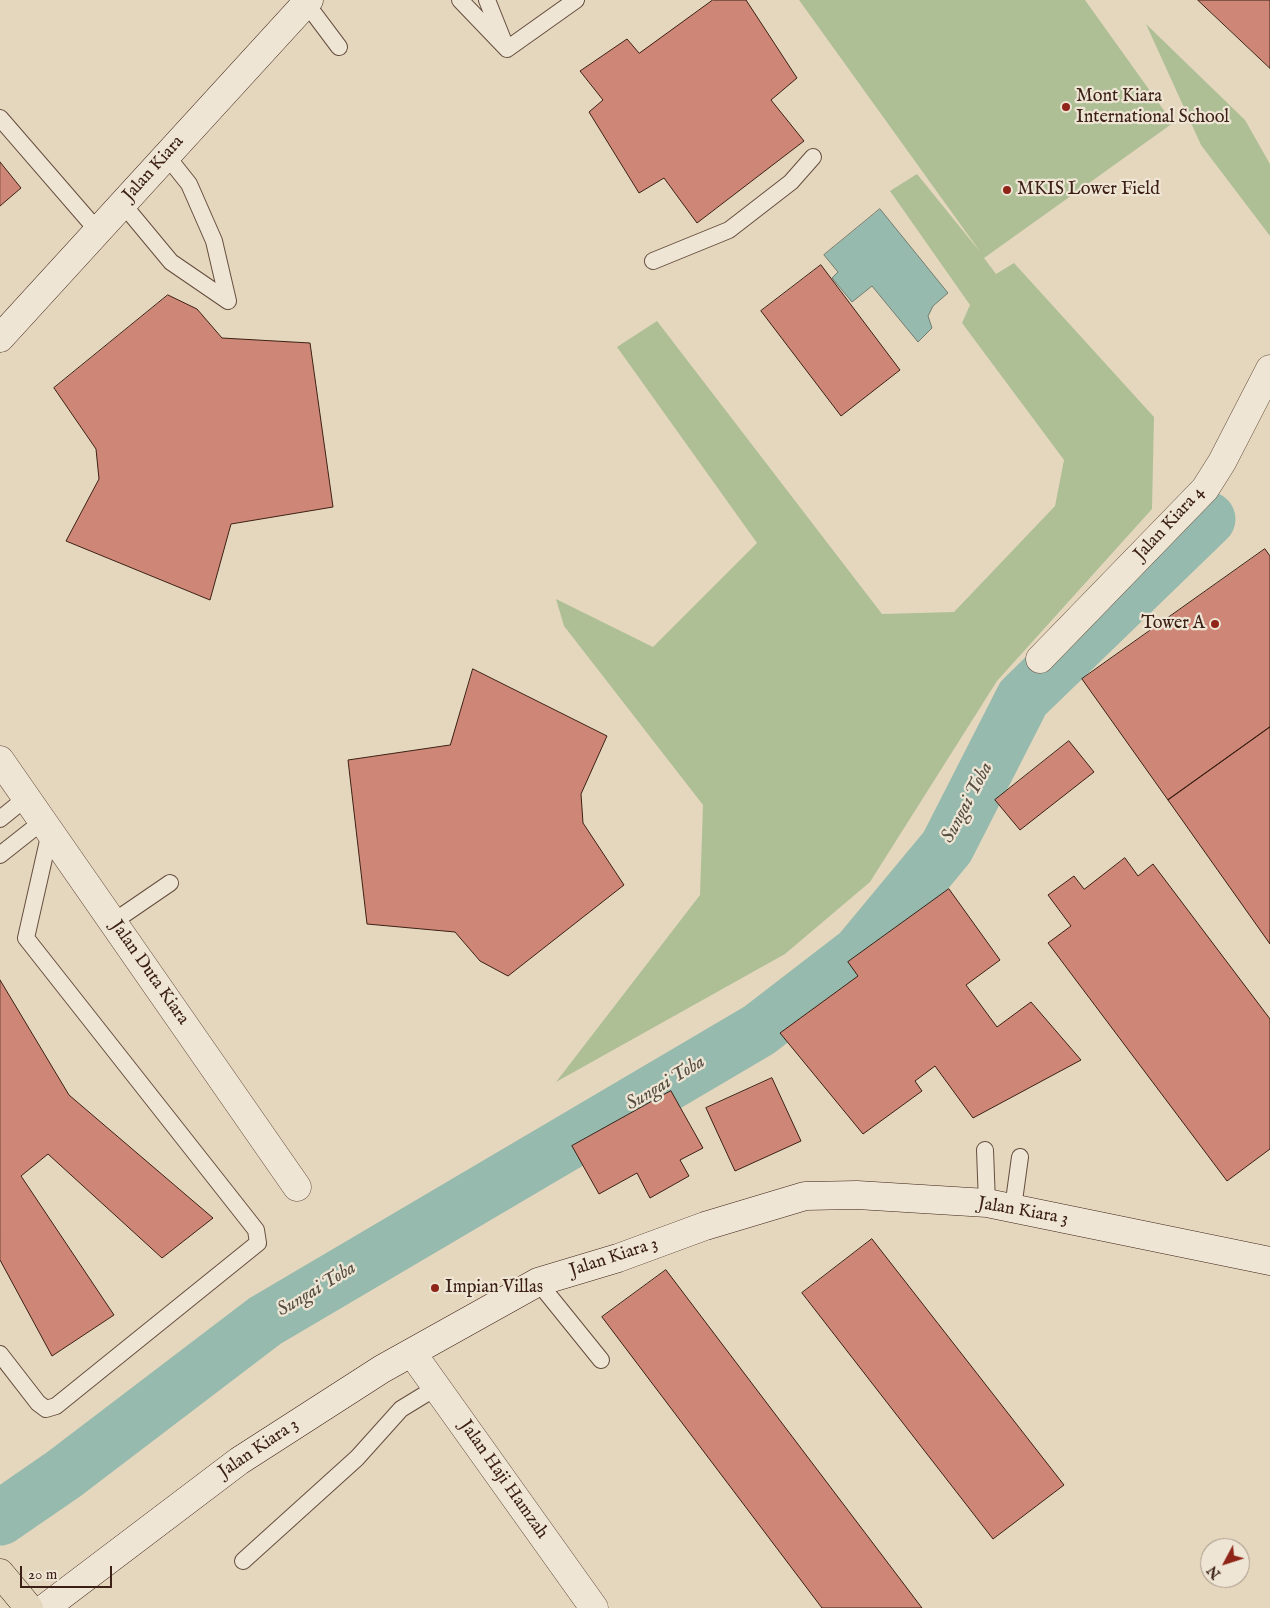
<!DOCTYPE html>
<html>
<head>
<meta charset="utf-8">
<style>
  body { margin:0 }
  #map { position:relative; width:1270px; height:1608px; overflow:hidden; background:#e5d7bd; font-family:"IM FELL English",serif }
  canvas { display:block }
  .north { position:absolute; left:1200px; top:1538px; width:50px; height:50px; box-sizing:border-box; background:#eee5d4; border:1px solid #a79688; border-radius:50%; rotate:230deg; font-size:14px; font-weight:700; line-height:20px; text-align:center; color:#3c2015 }
  .north::after { content:''; display:block; margin:auto; width:18px; height:22px; background:#8f2418; clip-path:polygon(50% 0,100% 100%,50% 72%,0 100%) }
  .scale { position:absolute; left:20px; top:1566px; width:92px; height:22px; box-sizing:border-box; border:2px solid #3c2015; border-top:0; padding-left:6px; font-size:15px; line-height:18px; white-space:nowrap; color:#3c2015; -webkit-text-stroke:4px #eee5d4; paint-order:stroke }
</style>
</head>
<body>
<div id="map">
<canvas width="1270" height="1608"></canvas>
<div class="north">N</div>
<div class="scale">20 m</div>
</div>
<script>
const ctx = document.querySelector('canvas').getContext('2d');
ctx.lineJoin = 'round';
function paint(path, color) {
  ctx.fillStyle = color;
  ctx.fill(path, 'evenodd');
}
function stroke(path, color, width, dash) {
  ctx.strokeStyle = color;
  ctx.lineWidth = width;
  ctx.lineCap = dash ? 'butt' : 'round';
  ctx.setLineDash(dash || []);
  ctx.stroke(path);
}
function label(font, color, halo, rows, align = 'center') {
  ctx.font = font + ' "IM FELL English",serif';
  ctx.lineWidth = 4.5;
  ctx.setLineDash([]);
  ctx.textBaseline = 'middle';
  ctx.strokeStyle = halo;
  ctx.fillStyle = color;
  for (const [text, x, y, turn = 0] of rows) {
    ctx.save();
    ctx.translate(x, y);
    ctx.rotate((+turn || 0) * Math.PI / 180);
    ctx.textAlign = isNaN(turn) ? turn : align;
    if (halo) ctx.strokeText(text, 0, 0);
    ctx.fillText(text, 0, 0);
    ctx.restore();
  }
}
const green = new Path2D(`
  M799 0H1085L1173 123 984 258 996 274 1014 263 1154 417 1152 509 997 681 870 882 785 954 556 1082 700 895 703 805 564 626 556 599 653 647 757 543 617 347 657 321 882 614 954 612 1055 506 1064 460 962 323 970 305 890 191 917 174 981 253Z
  M1146 24 1245 120 1270 164V236L1201 145Z`);
const water = new Path2D(`
  M880 209 948 293 933 306 928 316 932 328 918 342 872 286 852 302 832 278 838 272 824 255Z`);
const river = new Path2D(`
  M0 1518 64 1474 265 1321 759 1030 859 953 947 847 1023 698 1208 519`);
const building = new Path2D(`
  M713 0H746L797 78 771 100 804 141 697 223 664 178 639 193 589 112 603 100 580 71 627 39 639 53Z
  M1198 0H1270V68Z
  M0 162 21 188 0 206Z
  M821 265 900 370 841 416 761 311Z
  M168 295 197 309 222 338 310 343 333 507 231 524 210 600 66 541 99 479 96 449 54 388Z
  M1265 549 1270 556V727L1168 800 1082 679Z
  M473 669 607 736 581 794 583 823 624 885 508 976 480 961 455 932 367 924 348 760 450 745Z
  M1270 727V944L1168 800Z
  M1069 741 1094 772 1020 830 995 800Z
  M1125 858 1138 876 1153 864 1270 1019V1149L1227 1181 1048 943 1071 926 1048 895 1074 876 1084 889Z
  M949 889 1000 960 966 985 997 1027 1031 1002 1081 1060 973 1118 935 1066 915 1081 922 1091 863 1134 780 1033 858 976 848 962Z
  M0 980 69 1095 213 1218 162 1258 48 1154 21 1176 114 1315 52 1356 0 1260Z
  M772 1078 801 1141 735 1171 706 1108Z
  M671 1091 703 1148 680 1160 689 1176 650 1198 637 1173 599 1194 572 1146Z
  M872 1239 1064 1485 993 1539 802 1293Z
  M666 1270 922 1608H822L602 1317Z`);
const lane = new Path2D(`
  M460 0 507 49
  M487 0 503 40
  M306 3 339 47
  M507 49 576 0
  M0 118 97 230
  M166 155 189 184 214 241 228 301
  M122 203 171 262 228 301
  M653 261 729 230 791 182 813 157
  M0 819 26 798
  M0 855 43 821
  M113 922 170 883
  M985 1150 987 1203
  M1013 1208 1020 1157
  M538 1282 601 1360
  M0 1354 38 1403 46 1409 56 1406 258 1243 256 1230 26 938 50 832
  M243 1561 357 1458 401 1409 437 1387`);
const street = new Path2D(`
  M1040 659 1205 489 1222 462 1270 369
  M0 760 297 1187
  M412 1353 594 1608`);
const secondary = new Path2D(`
  M0 338 309 0
  M45 1608 239 1461 382 1369 538 1282 618 1258 705 1226 805 1196 857 1195 987 1203 1270 1261`);
const highway = new Path2D(`
  M0 1573 29 1608`);
const markers = [
  [1066,107,5,"#8f2418"],
  [1007,190,5,"#8f2418"],
  [1215,624,5,"#8f2418"],
  [435,1288,5,"#8f2418"]
];
const poiNames = [
  ["Mont Kiara",1076,97],
  ["International School",1076,118],
  ["MKIS Lower Field",1017,190],
  ["Tower A",1205,624,"right"],
  ["Impian Villas",445,1288]
];
const streetNames = [
  ["Jalan Kiara",154,169,-48],
  ["Jalan Kiara 4",1170,524,-47],
  ["Jalan Duta Kiara",149,973,55],
  ["Jalan Kiara 3",1023,1212,10],
  ["Jalan Kiara 3",614,1258,-18],
  ["Jalan Kiara 3",259,1449,-34],
  ["Jalan Haji Hamzah",503,1480,55]
];
const waterNames = [
  ["Sungai Toba",968,803,-62],
  ["Sungai Toba",666,1084,-31],
  ["Sungai Toba",317,1290,-31]
];
paint(green, '#aebf96');
paint(water, '#96baad');
stroke(water, '#727c70', 1);
stroke(river, '#96baad', 55);
paint(building, '#ce8776');
stroke(building, '#3c2015', 1);
stroke(lane, '#664e3f', 18);
stroke(street, '#664e3f', 29);
stroke(secondary, '#3c2015', 29);
stroke(highway, '#3c2015', 29);
stroke(lane, '#eee5d4', 16);
stroke(street, '#eee5d4', 28);
stroke(secondary, '#eee5d4', 28);
stroke(highway, '#e5d7bd', 28);
for (const [x, y, r, color] of markers) {
  const dot = new Path2D();
  dot.arc(x, y, r, 0, 2 * Math.PI);
  ctx.fillStyle = color;
  ctx.fill(dot);
  stroke(dot, '#eee5d4', 2);
}
label('18px', '#3c2015', '#eee5d4', poiNames, 'left');
label('18px', '#3c2015', '#eee5d4', streetNames);
label('italic 19px', '#574e43', '#eee5d4', waterNames);
</script>
</body>
</html>
